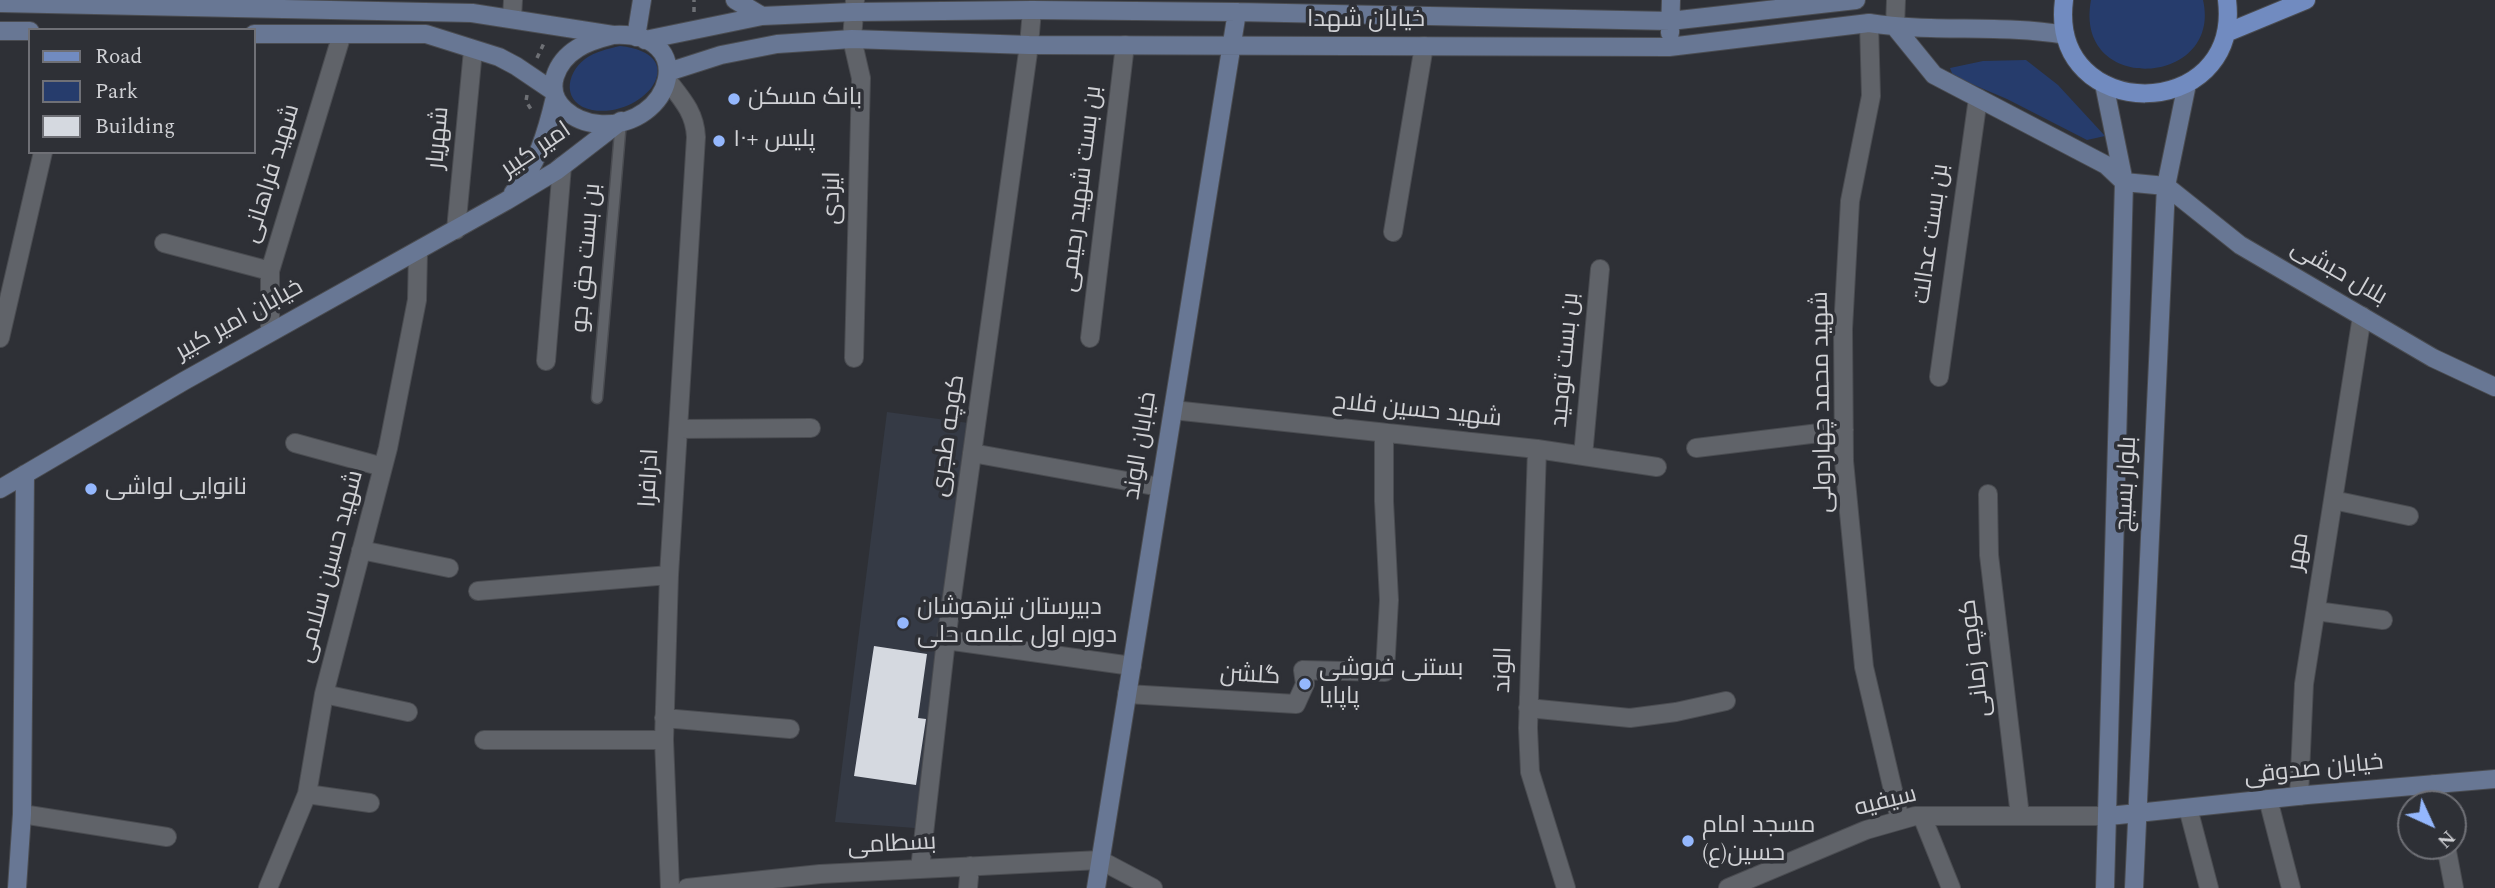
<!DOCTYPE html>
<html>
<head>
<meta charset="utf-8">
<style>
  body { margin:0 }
  #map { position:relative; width:2495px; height:888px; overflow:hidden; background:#2e3036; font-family:Spectral,serif }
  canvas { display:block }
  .legend { position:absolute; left:28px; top:28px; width:228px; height:126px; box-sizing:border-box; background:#2e3036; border:2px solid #6f7076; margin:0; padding:9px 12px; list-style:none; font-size:21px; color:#d0d1d5 }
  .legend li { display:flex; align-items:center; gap:14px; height:35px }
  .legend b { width:35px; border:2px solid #6f7076 }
  .north { position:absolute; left:2397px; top:790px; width:70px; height:70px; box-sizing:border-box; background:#2e3036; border:2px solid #6f7076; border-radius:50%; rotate:135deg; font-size:19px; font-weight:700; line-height:28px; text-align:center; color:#d0d1d5 }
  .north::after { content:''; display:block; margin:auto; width:24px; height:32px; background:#94b7fd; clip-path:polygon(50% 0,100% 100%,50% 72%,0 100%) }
</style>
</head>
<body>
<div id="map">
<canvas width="2495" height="888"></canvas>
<ul class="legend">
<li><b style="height:9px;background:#718bc0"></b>Road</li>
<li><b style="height:19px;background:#263c6c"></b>Park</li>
<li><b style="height:19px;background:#d5d9e0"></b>Building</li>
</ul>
<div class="north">N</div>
</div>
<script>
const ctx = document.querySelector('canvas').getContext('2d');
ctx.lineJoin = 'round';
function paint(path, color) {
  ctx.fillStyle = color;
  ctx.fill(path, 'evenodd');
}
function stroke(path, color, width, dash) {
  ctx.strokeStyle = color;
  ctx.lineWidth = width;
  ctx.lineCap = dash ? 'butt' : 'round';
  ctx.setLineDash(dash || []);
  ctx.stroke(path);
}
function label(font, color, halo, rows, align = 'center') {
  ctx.font = font + ' Spectral,Cairo,serif';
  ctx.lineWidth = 7;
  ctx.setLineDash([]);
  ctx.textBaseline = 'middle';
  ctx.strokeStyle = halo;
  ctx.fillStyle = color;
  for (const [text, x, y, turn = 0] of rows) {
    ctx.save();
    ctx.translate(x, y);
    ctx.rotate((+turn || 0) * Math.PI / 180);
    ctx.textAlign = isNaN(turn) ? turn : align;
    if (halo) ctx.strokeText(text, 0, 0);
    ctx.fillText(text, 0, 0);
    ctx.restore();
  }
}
const built = new Path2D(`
  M887 412 976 424 915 828 835 822Z`);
const green = new Path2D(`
  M2091 0H2203C2223 87 2073 96 2091 0Z
  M620 46C694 54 645 119 592 110 562 104 565 74 585 59 596 51 608 49 620 46Z
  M2026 60 2058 85 2105 136 2087 140 2007 99 1953 76 1950 68 1983 61Z`);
const building = new Path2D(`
  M874 646 927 654 918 718 926 719 916 785 854 776Z`);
const path = new Path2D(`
  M694 12V0
  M537 58 544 43
  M527 95 526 101 532 111`);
const lane = new Path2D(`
  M597 398 621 121`);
const street = new Path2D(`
  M512 18 513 0
  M1869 23 1871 96 1850 201 1843 329 1844 461 1864 667 1900 820
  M1895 27 1896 0
  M668 81C682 99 695 113 696 137L669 575 664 740 670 888
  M456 230 473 50
  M1393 232 1424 46
  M164 243 270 271
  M270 332V271L342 34
  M0 338 43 152
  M1090 338 1125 45
  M854 358 861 78 852 39 855 0
  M546 361 562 166
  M1939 377 1978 98
  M1173 410 1537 449 1657 467
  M678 429 811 428
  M295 443 383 467
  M1696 448 1844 430
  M1537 449 1528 728 1530 772 1566 888
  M972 453 1160 487
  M1583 456 1600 269
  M1988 494 1989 555 2020 816
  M2333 500 2409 516
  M361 550 449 568
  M478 591 669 575
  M2316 611 2383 620
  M946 640 1132 666
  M324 694 408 712
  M1127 694 1296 704 1305 684 1303 670 1385 672 1389 600 1384 501V433
  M1528 708 1630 718 1676 712 1726 701
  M664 718 790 729
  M484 740H664
  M2434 784 2438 804
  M307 794 370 803
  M2299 796 2304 684 2362 316
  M2268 799 2291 888
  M2188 808 2209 888
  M22 814 167 837
  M1922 816 1951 888
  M2446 846 2454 888
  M920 869 946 640 1029 45 1032 10
  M268 888 307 794 324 694 388 448 417 300 418 252
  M687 888 820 874 1100 860 1153 888
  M968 888 970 866
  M1728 888 1866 830 1915 816H2109`);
const secondary = new Path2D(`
  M735 0 762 16
  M0 3 472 13 613 35
  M1895 27 1934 75 2106 165 2124 182 2166 186 2240 245 2433 358 2495 387
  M0 31H30
  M1670 33 1671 0
  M254 34H426L499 57 516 66 553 91
  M613 35C700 30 674 129 599 124 586 123 574 118 565 110 542 90 557 61 578 48 589 41 601 38 613 35Z
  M636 37 642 0
  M645 40 762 16 853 12 1032 10 1237 12 1670 21 1856 0
  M668 72 721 55 777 44 852 39 1029 45 1669 47 1869 23C1934 33 2000 24 2065 35
  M2104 84 2124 182 2105 888
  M513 193C537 167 547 131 555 97
  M0 489 184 381 506 201 556 171 621 121
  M2109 816 2307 795 2495 779
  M17 888 22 814 25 474
  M1096 888 1237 12
  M2134 888 2166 186 2187 84`);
const primary = new Path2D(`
  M2064 0C2048 125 2242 124 2227 0
  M2226 33 2306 0`);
const markers = [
  [734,99,7,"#94b7fd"],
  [719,141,7,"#94b7fd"],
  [91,489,7,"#94b7fd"],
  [903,623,7,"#94b7fd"],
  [1305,684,7,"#94b7fd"],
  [1688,841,7,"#94b7fd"]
];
const streetNames = [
  ["خیابان شهدا",1366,21],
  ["شهریار",440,138,-85],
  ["امیر کبیر",537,151,-34],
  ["شهید فراهانی",273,174,-73],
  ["بن بست شهید رحیمی",1083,189,-83],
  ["ایزدی",834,198,-89],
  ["بن بست عدالت",1933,234,-82],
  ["بن بست حق جو",588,258,-85],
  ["بلال حبشی",2338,274,30],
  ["خیابان امیر کبیر",240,321,-29],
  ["بن بست توحید",1567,360,-85],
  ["شهید محمد چهاردولی",1824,402,-91],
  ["شهید حسین فلاح",1417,412,6],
  ["کوچه طجری",950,436,-82],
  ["خیابان الوند",1142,446,-81],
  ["اذرافرا",651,478,-87],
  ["بلوار بسیج",2128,484,-87],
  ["مهر",2300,552,-81],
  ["شهید حسین سلامی",332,567,-75],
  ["کوچه زمانی",1977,658,-97],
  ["الوند",1505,670,-88],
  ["گلشن",1250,677,3],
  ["خیابان صدوقی",2314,771,-6],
  ["سیفیه",1886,803,-14],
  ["بسطامی",892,846,-3]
];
const poiNames = [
  ["بانک مسکن",748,99],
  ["پلیس +۱۰",733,141],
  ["نانوایی لواشی",105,489],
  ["دبیرستان تیزهوشان",917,609],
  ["دوره اول علامه حلی",917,637],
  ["بستنی فروشی",1319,670],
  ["پاپایا",1319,698],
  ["مسجد امام",1702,827],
  ["حسین(ع)",1702,855]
];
paint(built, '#353a45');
paint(green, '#263c6c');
paint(building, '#d5d9e0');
stroke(lane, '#4a4c51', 13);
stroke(street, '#4a4c51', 20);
stroke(secondary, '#4a4c51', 20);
stroke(primary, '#4a4c51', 20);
stroke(path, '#6e7075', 3.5, [5, 5]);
stroke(lane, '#606369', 10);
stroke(street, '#606369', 18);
stroke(secondary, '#687794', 18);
stroke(primary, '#718bc0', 18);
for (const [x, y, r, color] of markers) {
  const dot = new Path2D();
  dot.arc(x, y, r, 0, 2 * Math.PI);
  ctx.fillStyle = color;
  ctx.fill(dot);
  stroke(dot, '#2e3036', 2.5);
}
label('24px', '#d0d1d5', '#2e3036', streetNames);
label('24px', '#d0d1d5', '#2e3036', poiNames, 'left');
</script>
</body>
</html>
